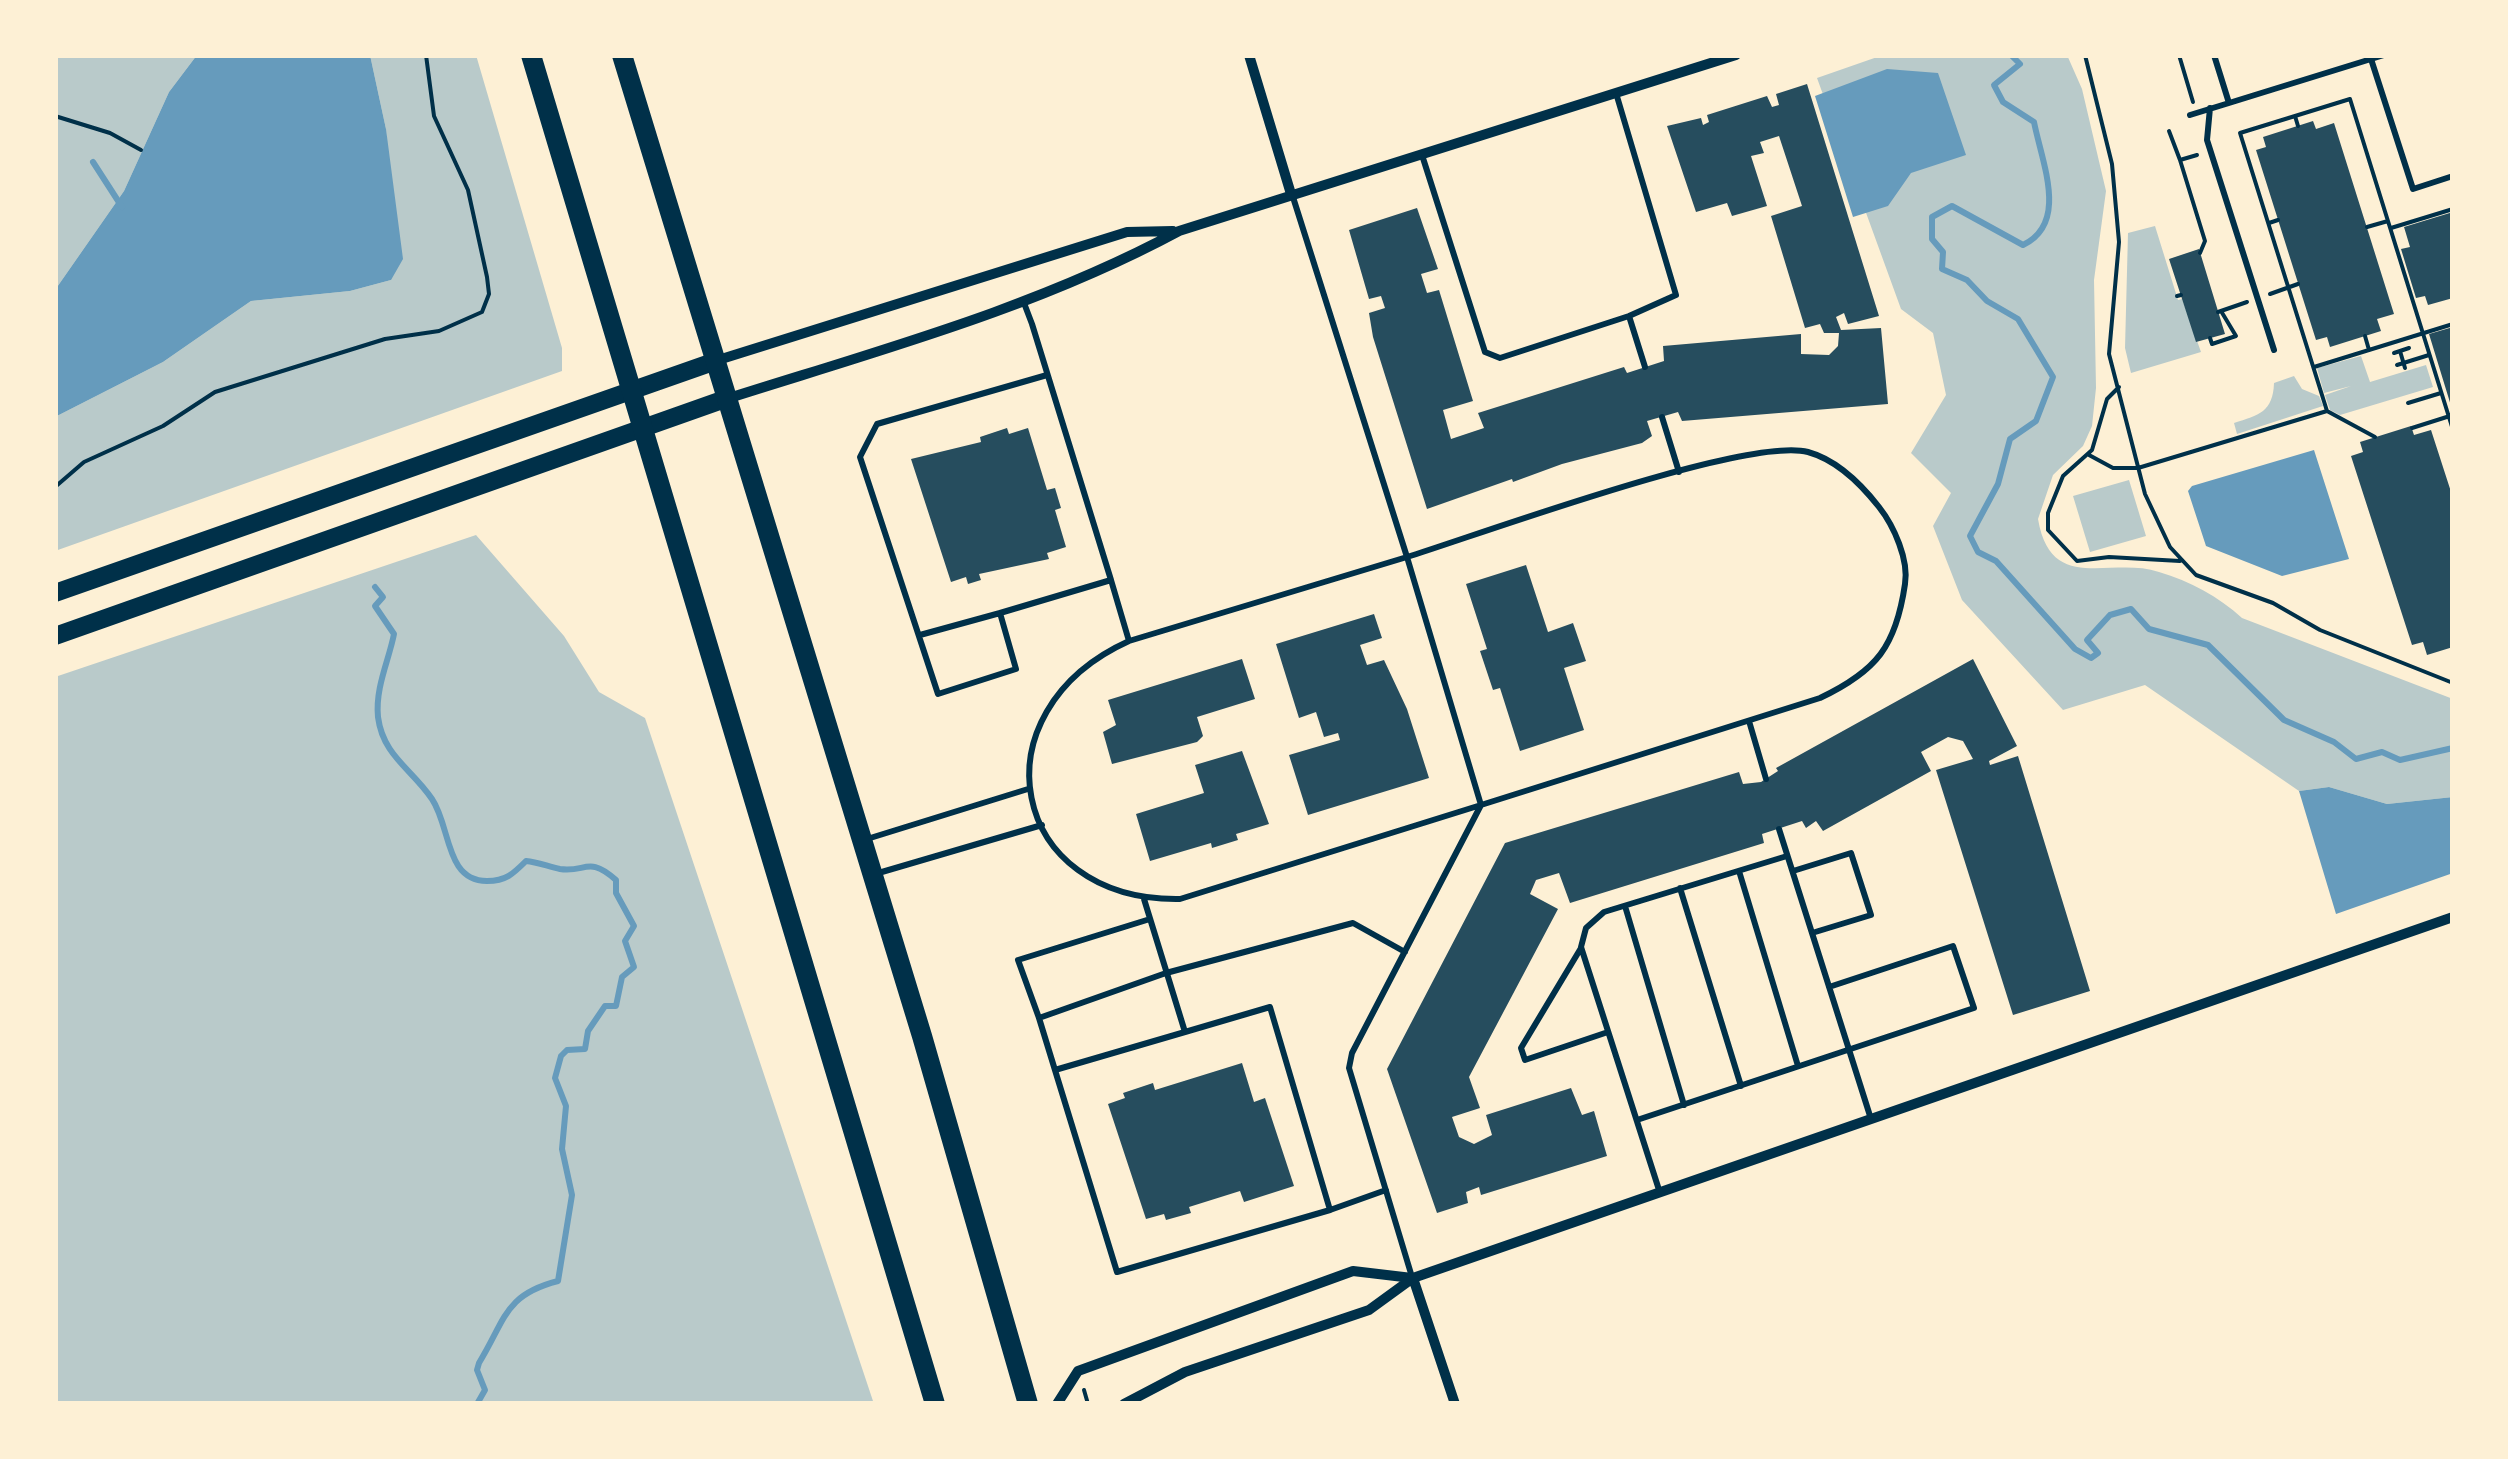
<!DOCTYPE html>
<html>
<head>
<meta charset="utf-8">
<style>
  body { margin:0 }
  #map { position:relative; width:2508px; height:1459px; overflow:hidden; background:#fdf0d5; font-family:"DejaVu Sans",sans-serif }
  canvas { display:block }
  .frame { position:absolute; inset:0; border:58px solid #fdf0d5; pointer-events:none }
</style>
</head>
<body>
<div id="map">
<canvas width="2508" height="1459"></canvas>
<div class="frame"></div>
</div>
<script>
const ctx = document.querySelector('canvas').getContext('2d');
ctx.lineJoin = 'round';
function paint(path, color) {
  ctx.fillStyle = color;
  ctx.fill(path, 'evenodd');
}
function stroke(path, color, width, dash) {
  ctx.strokeStyle = color;
  ctx.lineWidth = width;
  ctx.lineCap = dash ? 'butt' : 'round';
  ctx.setLineDash(dash || []);
  ctx.stroke(path);
}
const green = new Path2D(`
  M55 55H197L169 92 124 191 55 290Z
  M370 55H476L562 348V371L55 551V417L163 362 251 301 350 291 391 280 386 129Z
  M1883 55H2067L2082 89 2106 191 2094 280 2096 388 2092 426 2083 446 2053 475 2038 519C2051 595 2110 556 2159 572 2190 581 2219 597 2242 618L2453 699V797L2387 804 2329 787 2299 791 2145 685 2063 710 1962 600 1933 526 1951 493 1911 453 1946 395 1933 333 1901 309 1817 78Z
  M2155 226 2178 300 2182 299 2201 352 2131 373 2125 348 2128 233Z
  M2361 356 2370 382 2426 365 2433 387 2340 415 2330 410 2325 395 2351 386 2324 393 2317 368Z
  M2294 376 2302 389 2319 396 2323 406 2237 434 2234 423C2259 415 2273 412 2274 383Z
  M2129 480 2146 536 2090 552 2073 496Z
  M476 535 564 636 599 692 645 718 874 1404H55V677Z`);
const water = new Path2D(`
  M197 55H370L386 129 403 259 391 280 350 291 251 301 163 362 55 417V290L124 191 169 92Z
  M1887 69 1938 73 1966 155 1911 173 1888 206 1853 217 1815 96Z
  M2314 450 2349 559 2282 576 2206 546 2188 491 2192 486Z
  M2329 787 2387 804 2453 797V873L2336 914 2299 791Z`);
const stream = new Path2D(`
  M2011 55 2020 64 1994 85 2003 102 2034 122C2042 163 2069 223 2023 245L1952 206 1932 217V239L1943 252 1942 269 1967 280 1987 301 2018 319 2053 377 2036 421 2010 439 1998 484 1970 536 1978 552 1996 561 2075 649 2091 658 2098 653 2087 640 2110 615 2131 609 2149 629 2208 645 2284 720 2334 742 2356 759 2382 752 2400 760 2453 748
  M93 162 122 207
  M375 587 383 597 375 606 394 634C389 660 375 688 378 717 383 756 412 769 432 799 451 827 445 881 487 881 506 881 513 874 526 861 538 862 549 867 560 869 586 873 588 855 616 880V893L634 926 625 941 634 967 622 977 616 1006H605L588 1031 585 1049 567 1050 561 1056 555 1078 566 1106 562 1149 572 1195 558 1281C504 1295 506 1319 479 1363L477 1370 485 1390 477 1404`);
const building = new Path2D(`
  M1807 84 1879 316 1848 324 1844 313 1836 317 1841 330 1881 328 1888 404 1682 421 1678 412 1647 421 1652 436 1642 443 1562 464 1513 482 1512 479 1427 509 1373 337 1369 313 1385 308 1381 296 1369 299 1349 230 1417 208 1438 269 1421 274 1427 293 1439 290 1473 401 1443 410 1451 439 1484 428 1478 413 1624 367 1627 373 1664 361 1663 346 1801 334V354L1829 355 1838 346 1839 333H1824L1820 324 1805 328 1771 216 1802 206 1779 136 1760 142 1764 153 1751 156 1767 206 1732 216 1727 203 1696 212 1667 126 1701 118 1703 125 1709 122 1707 115 1767 96 1772 107 1779 105 1776 94Z
  M2313 121 2316 129 2334 123 2394 314 2377 319 2381 331 2330 347 2327 337 2316 340 2256 150 2266 147 2263 137Z
  M2453 212V298L2428 305 2425 296 2416 298 2401 249 2410 247 2404 227Z
  M2199 249 2225 334 2196 342 2169 259Z
  M2453 327V409H2452L2429 334Z
  M2411 426 2414 435 2431 430 2453 498V647L2427 655 2423 642 2412 645 2351 456 2363 452 2360 442Z
  M1007 428 1009 434 1028 428 1047 490 1055 488 1061 508 1055 510 1066 547 1047 553 1049 559 979 574 981 580 968 584 966 577 951 582 911 459 981 442 980 437Z
  M1526 565 1548 632 1573 623 1586 661 1564 668 1584 730 1520 751 1500 688 1493 690 1480 651 1487 649 1466 584Z
  M1374 614 1382 638 1360 645 1367 665 1384 660 1407 709 1429 778 1308 815 1289 755 1340 740 1338 733 1324 737 1316 712 1299 718 1276 644Z
  M1242 659 1255 699 1197 717 1203 736 1197 742 1112 764 1103 732 1116 725 1108 700Z
  M1973 659 2017 746 1989 761 1990 765 2018 756 2090 991 2013 1015 1936 770 1973 759 1963 741 1948 737 1921 752 1931 771 1823 831 1816 821 1806 828 1802 821 1762 834 1764 843 1570 903 1559 873 1536 880 1530 894 1558 909 1469 1077 1480 1108 1452 1117 1459 1137 1474 1144 1492 1135 1486 1115 1571 1088 1582 1115 1594 1111 1607 1156 1481 1195 1479 1187 1466 1192 1468 1203 1437 1213 1387 1069 1505 843 1739 772 1743 784 1761 782 1778 771 1776 768Z
  M1242 751 1269 824 1236 834 1238 840 1212 848 1211 843 1150 861 1136 814 1204 793 1195 765Z
  M1242 1063 1254 1102 1265 1098 1294 1186 1244 1202 1240 1191 1189 1207 1191 1213 1166 1220 1164 1214 1146 1219 1108 1104 1125 1098 1123 1093 1153 1083 1155 1090Z`);
const path = new Path2D(`
  M2085 55 2112 164 2119 242 2109 354 2145 494 2170 547 2196 575 2273 603 2320 630 2453 683
  M2179 55 2193 102
  M55 116 110 133 141 150
  M2295 116 2298 126
  M2169 131 2180 160
  M2197 155 2180 160 2205 241 2200 253
  M2269 223 2278 220
  M2367 227 2388 221
  M2391 228 2453 209
  M2270 294 2298 284
  M2177 296 2181 295
  M2218 312 2247 302
  M2365 336 2369 350
  M2210 338 2212 344 2236 336 2221 311
  M2400 351 2405 368
  M2394 353 2409 348
  M2397 365 2429 355
  M2314 367 2453 324
  M2119 387 2107 399 2092 450 2063 476 2048 513V530L2077 561 2109 557 2180 561
  M2408 403 2441 393
  M2412 428 2453 415
  M2375 437 2327 411 2240 133 2350 99 2453 430
  M2089 455 2113 468H2138L2327 411
  M55 487 84 462 163 426 215 392 385 339 439 331 482 312 489 294 487 277 468 190 434 116 426 55
  M1084 1390 1088 1404`);
const service = new Path2D(`
  M2214 55 2229 103 2384 55
  M2371 59 2413 189 2453 176
  M2210 108 2207 140 2274 350
  M2190 115 2229 103
  M1422 155 1485 352 1500 358 1629 316 1676 295 1616 93
  M1292 194 1407 557C1481 534 1747 436 1808 452 1837 460 1861 484 1879 507 1894 526 1909 560 1905 584 1896 646 1877 671 1820 698L1481 805 1352 1053 1349 1068 1412 1277
  M1024 303 1032 324 1111 580 1000 613 1016 669 938 694 860 457 877 424 1047 375
  M1629 316 1645 367
  M1662 417 1679 472
  M1111 580 1129 641 1407 557 1481 805 1180 899C1009 902 972 712 1129 641
  M920 635 1000 613
  M1749 721 1766 779
  M1779 829 1871 1119
  M867 839 1028 789
  M1739 871 1798 1066
  M1793 871 1851 853 1871 915 1812 933
  M875 874 1042 825
  M1680 888 1741 1086
  M1144 899 1185 1032 1270 1007 1330 1210 1386 1190
  M1625 906 1684 1105
  M1581 948 1521 1048 1525 1060 1608 1032
  M1039 1018 1018 960 1150 919
  M1055 1070 1185 1032
  M1637 1120 1974 1008 1953 946 1829 987
  M1660 1193 1581 947 1586 928 1604 912 1787 856
  M1330 1210 1117 1272 1039 1018 1166 973 1353 923 1405 952`);
const minor = new Path2D(`
  M1249 55 1291 194
  M715 361 1127 232 1173 231
  M726 399C880 350 1036 308 1179 231L1736 55
  M1413 1278 1455 1404
  M1057 1404 1078 1371 1353 1271 1412 1278
  M1124 1404 1185 1372 1369 1310 1413 1278 2453 917`);
const tertiary = new Path2D(`
  M55 593 713 362
  M55 636 725 399`);
const primary = new Path2D(`
  M531 55 935 1404
  M622 55 922 1036 1028 1404`);
paint(green, '#b9caca');
paint(water, '#669bbc');
stroke(stream, '#669bbc', 6);
paint(building, '#264d5e');
stroke(path, '#003049', 4);
stroke(service, '#003049', 6);
stroke(minor, '#003049', 10);
stroke(tertiary, '#003049', 18);
stroke(primary, '#003049', 20);
</script>
</body>
</html>
